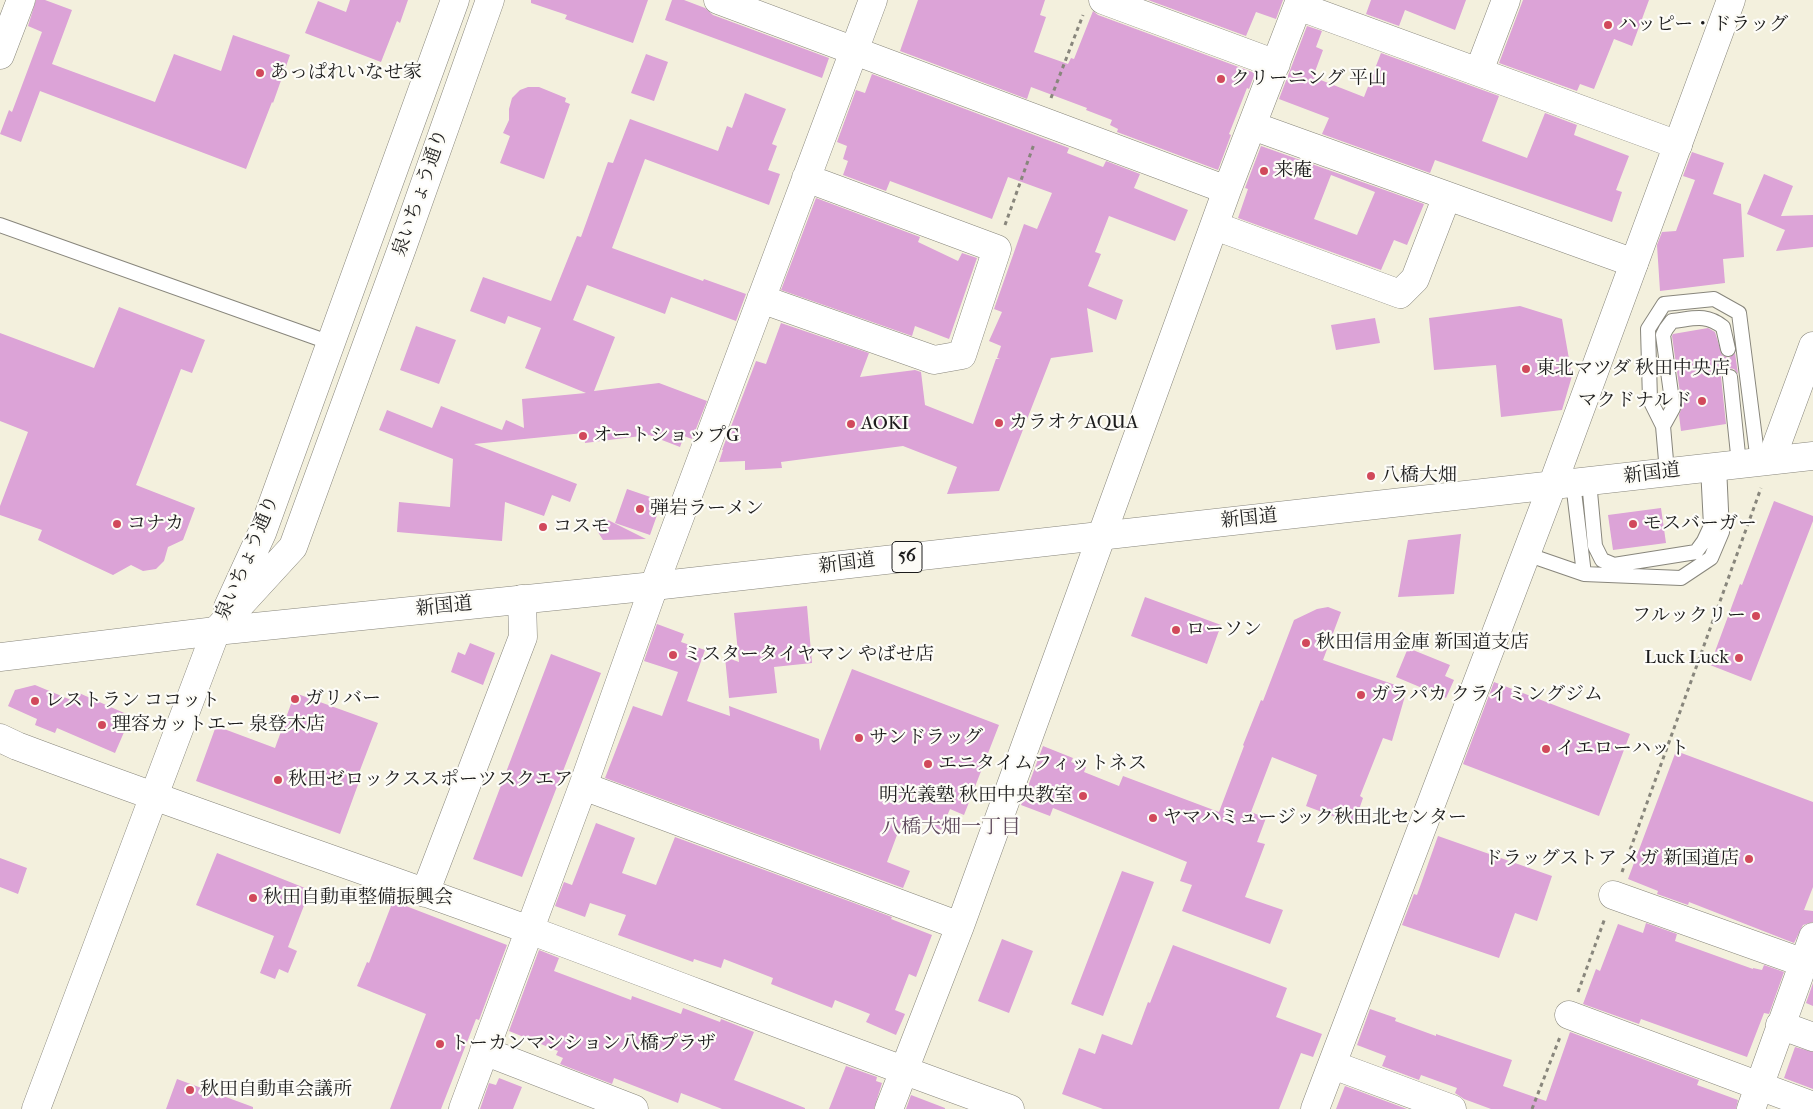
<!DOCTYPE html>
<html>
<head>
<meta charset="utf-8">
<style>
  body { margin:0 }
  canvas { display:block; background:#f3f0dd }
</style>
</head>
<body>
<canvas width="1813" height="1109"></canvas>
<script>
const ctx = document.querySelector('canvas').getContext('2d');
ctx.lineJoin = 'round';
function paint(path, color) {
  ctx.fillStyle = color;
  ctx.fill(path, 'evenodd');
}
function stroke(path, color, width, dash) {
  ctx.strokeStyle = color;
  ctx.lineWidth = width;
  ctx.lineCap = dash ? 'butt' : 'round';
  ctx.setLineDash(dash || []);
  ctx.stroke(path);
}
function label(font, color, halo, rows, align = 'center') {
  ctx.font = font + ' "IM FELL French Canon","Noto Serif JP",serif';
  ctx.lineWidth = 4.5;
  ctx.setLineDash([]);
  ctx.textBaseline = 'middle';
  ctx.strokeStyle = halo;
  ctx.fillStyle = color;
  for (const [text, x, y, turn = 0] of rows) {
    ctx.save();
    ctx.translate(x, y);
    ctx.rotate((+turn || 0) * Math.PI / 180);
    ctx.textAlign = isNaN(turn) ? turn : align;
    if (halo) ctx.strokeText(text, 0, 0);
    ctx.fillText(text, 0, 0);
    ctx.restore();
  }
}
const building = new Path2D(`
  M36 0H45L72 10 52 64 155 102 174 54 221 71 233 35 290 55 273 103 272 102 246 169 40 91 21 142 0 134 9 110 12 112 42 32 28 26Z
  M350 0H408L400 23 397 21 381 62 305 33 318 1 346 12Z
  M531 0H648L633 43 565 19 567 15 531 3Z
  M672 0H684L705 8 713 15 829 58 822 78 665 20Z
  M918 0H1045L1040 15 1046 17 1034 52 1068 64 1071 58 1074 59 1093 11 1098 15 1255 73 1249 89 1247 88 1229 134 1231 135 1218 170 1117 132 1118 129 1110 125 1112 120 1086 110 1087 108 1031 87 1027 99 900 51Z
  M1148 0H1283L1276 19 1256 12 1246 36Z
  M1371 0H1466L1455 30 1405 10 1399 26 1366 14Z
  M1523 0H1649L1632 46 1614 39 1594 89 1580 84 1577 91 1499 63Z
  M1307 26 1322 31 1316 47 1323 50 1313 77 1364 97 1381 53 1499 96 1482 141 1527 158 1545 113 1577 125 1574 135 1629 156 1616 190 1622 192 1612 222 1435 160 1430 173 1322 134 1329 118 1279 99Z
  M646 54 668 62 654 101 631 93Z
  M872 74 1069 148 1067 153 1103 167 1106 161 1140 174 1134 188 1188 210 1175 241 1109 216 1095 252 1101 254 1088 286 1123 300 1116 320 1087 308 1093 352 1051 358 999 491 947 494 957 467 903 446 781 462 782 468 745 470V461L719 462 723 450H722L756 361 766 364 781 323 869 353 860 377 915 370 921 372 925 405 973 424 996 359H1000L997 358 1001 346 989 341 1002 312 994 309 1024 224 1037 229 1052 193 1008 177 992 219 890 181 886 191 843 175 848 161 843 159 847 146 837 142 856 90 865 93Z
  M528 87H539L566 98 565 102 570 104 544 179 500 163 510 136 503 133 509 120V109L512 98 520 90Z
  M745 93 786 109 772 144 777 146 768 170 780 174 769 205 645 159 612 248 703 281 704 279 746 294 736 321 671 297 665 314 587 285 573 320 615 337 594 391 659 383 707 401 692 439 684 436 680 447 649 435 585 443 584 433 474 444 577 484 570 502 552 495 544 516 505 502 502 541 397 532 399 502 450 507 453 459 379 430 387 410 432 428 441 406 502 430 506 420 524 428 522 399 586 393 525 368 541 328 508 316 505 324 470 311 483 277 551 301 577 236 581 237 608 162 613 163 630 119 718 151 727 126 732 128Z
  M1261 146 1424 204 1407 245 1394 240 1381 270 1238 218 1248 189 1245 188ZM1331 175 1375 192 1357 235 1314 219Z
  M1692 152 1724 163 1713 194 1741 204 1744 257 1723 259 1725 283 1660 291 1657 245 1662 232 1676 231 1695 180 1683 176Z
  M1764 174 1793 186 1781 216 1813 215V247L1776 251 1785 230 1747 214Z
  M816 198 920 237 918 242 958 261 962 253 977 258 949 339 915 326 912 336 781 290Z
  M1520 306 1562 319 1572 376 1562 410 1501 417 1496 365 1434 370 1429 318Z
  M119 307 205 340 192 373 181 369 136 485 195 508 183 540 168 547 164 561 156 569 143 571 131 565 113 575 38 540 42 530 0 515V506L28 432 0 421V333L94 368Z
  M1375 318 1380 343 1336 350 1331 325Z
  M416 326 456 340 439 384 400 370Z
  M1708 328 1715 332 1722 355 1729 358 1735 353 1738 374 1734 369 1729 368 1725 370 1721 377 1726 424 1681 431 1679 415 1682 407 1672 336 1673 334Z
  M627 489 662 501 650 535 615 523Z
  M1774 501 1813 516V521L1751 681 1710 665 1740 584 1742 585Z
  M1661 508 1666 543 1613 550 1608 515Z
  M602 517 646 539 603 540 596 529Z
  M1461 534 1454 594 1398 597 1408 540Z
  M1145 597 1221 625 1207 664 1131 636Z
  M807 606 812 663 774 667 777 693 729 698 725 657 739 662 734 613Z
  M1328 607 1341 612 1323 660 1407 689 1392 741 1383 738 1360 796 1363 798 1354 824 1306 806 1317 775 1272 757 1251 812 1266 818 1257 842 1265 844 1245 897 1283 910 1270 944 1182 911 1192 885 1180 881 1187 862 1053 808 1050 816 1021 805 1043 746 1073 758 1071 762 1086 767 1084 772 1119 786 1123 776 1219 812 1244 746 1243 745 1261 700 1263 701 1294 620 1317 609Z
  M657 624 684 634 681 642 705 650 687 701 730 716 729 706 819 739 820 751 852 669 999 725 964 815 950 809 941 830 904 816 887 862 910 871 903 888 605 778 633 706 662 716 678 672 644 661Z
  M470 643 495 653 483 685 451 672 458 652 465 655Z
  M1408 648 1450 665 1445 676 1454 680 1446 698 1396 677Z
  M551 654 601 673 522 877 473 859Z
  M1494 682 1630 734 1599 816 1463 764Z
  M35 685 76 702 79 693 131 716 115 753 57 728 55 733 35 725 37 719 8 706 15 690Z
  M295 693 378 723 357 778 360 779 340 834 196 781 216 726 275 748Z
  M1676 751 1813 802V887L1804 910 1813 911V922L1803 925 1794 943 1689 902 1688 905 1657 894 1658 891 1628 879Z
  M596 823 635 838 622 873 656 885 675 837 892 917 891 919 932 935 916 977 909 974 895 1010 905 1014 896 1035 866 1022 870 1014 835 1000 832 1008 771 984 773 978 724 959 721 968 694 959 693 962 618 935 626 915 590 903 585 917 555 906 564 882 572 885Z
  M1438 836 1552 876 1537 921 1515 913 1499 958 1402 925 1414 894 1417 895Z
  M217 853 310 890 288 947 297 951 288 973 279 969 275 979 260 973 274 936 196 905Z
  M0 858 27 868 18 894 0 887Z
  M1122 871 1154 882 1103 1016 1071 1004Z
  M393 901 507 945 479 1020 476 1019 441 1109H390L426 1014 357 986 367 962 369 963Z
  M1646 923 1677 934 1675 941 1753 969V968L1762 970 1764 965 1784 972 1769 1014 1764 1013 1747 1057 1641 1019 1639 1024 1583 1004 1596 969 1600 971 1618 924 1643 933Z
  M1002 939 1033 951 1009 1013 978 1001Z
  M1173 945 1287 988 1276 1017 1322 1034 1313 1057 1301 1053 1279 1109H1103L1062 1094 1079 1048 1095 1054 1102 1034 1132 1045 1148 1002 1150 1003Z
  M539 950 559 958 554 971 631 1000 632 996 681 1014 683 1008 720 1022 721 1019 754 1032 734 1080 805 1108V1109H722L681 1093 678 1103 614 1078 612 1084 560 1064 563 1058 556 1055 558 1051 509 1031Z
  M1813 983V1006L1806 1003Z
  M1370 1009 1396 1018 1395 1021 1436 1036V1034L1512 1060 1503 1086 1546 1101 1570 1032 1699 1080 1697 1085 1738 1100 1736 1109H1491L1464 1099 1455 1093 1457 1088 1421 1075 1419 1080 1382 1066 1386 1056 1357 1045Z
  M1795 1047 1813 1052V1089L1784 1078Z
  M846 1066 877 1077 876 1081 882 1083 874 1109H829Z
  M499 1078 522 1087 513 1109H480L489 1083 496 1085Z
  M177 1079 253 1107V1109H166Z
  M1345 1086 1407 1109H1336Z
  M911 1095 945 1108V1109H906Z`);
const path = new Path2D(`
  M1051 98 1083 15
  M1005 225 1034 144
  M1622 872 1761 488
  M1578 992 1605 918
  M1532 1109 1560 1037`);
const service = new Path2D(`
  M0 225 331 343
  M1730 377 1739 464
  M1663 426 1673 408 1663 335 1666 329 1672 321C1693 319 1705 313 1723 327L1728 349
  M1667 472 1663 426 1650 400 1648 329 1664 304 1714 299 1739 313 1758 462
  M1589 481 1595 546 1602 560 1614 565 1696 552 1704 541 1711 526 1708 467
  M1573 483 1584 574
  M1526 554 1584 574 1681 578 1711 558 1722 532 1719 466`);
const minor = new Path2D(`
  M718 0 1227 190
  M1103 0 1276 64
  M1298 6 1678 145
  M0 55 21 0
  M1479 71 1506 0
  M1253 126 1634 263
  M1215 226 1400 294 1415 279 1447 196
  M761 299 934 360 962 355 997 249 806 178
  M1771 460 1813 346
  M0 738 17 746C187 810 360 868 532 931 691 990 850 1052 1010 1109
  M583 786 960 926
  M425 893 523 637 522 599
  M1613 895 1804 963
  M1569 1015 1813 1106
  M1780 1025 1813 1037
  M484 1051 634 1109
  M1333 1065 1452 1109
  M463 1109 583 786 654 586 873 0
  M889 1109 960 926 1227 190 1300 0
  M1751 1109 1813 937`);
const tertiary = new Path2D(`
  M36 1109 216 631
  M1315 1109 1552 486 1731 0`);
const secondary = new Path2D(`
  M228 607 262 533 455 0
  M216 631 293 547 402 248 490 0`);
const primary = new Path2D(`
  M0 657 216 631 654 586 1813 456`);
const markers = [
  [1608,25,5,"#d1495b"],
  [260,73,5,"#d1495b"],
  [1221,79,5,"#d1495b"],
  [1264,171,5,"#d1495b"],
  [1526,369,5,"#d1495b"],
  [1702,401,5,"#d1495b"],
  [999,423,5,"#d1495b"],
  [851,424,5,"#d1495b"],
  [583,436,5,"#d1495b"],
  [1371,476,5,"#d1495b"],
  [640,509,5,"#d1495b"],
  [117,524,5,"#d1495b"],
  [1633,524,5,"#d1495b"],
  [543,527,5,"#d1495b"],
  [1756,616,5,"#d1495b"],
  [1176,630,5,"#d1495b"],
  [1306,643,5,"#d1495b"],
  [673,655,5,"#d1495b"],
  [1739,658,5,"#d1495b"],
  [1361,695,5,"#d1495b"],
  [295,699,5,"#d1495b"],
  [35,701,5,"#d1495b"],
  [102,725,5,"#d1495b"],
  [859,738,5,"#d1495b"],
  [1546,749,5,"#d1495b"],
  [928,764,5,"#d1495b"],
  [278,780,5,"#d1495b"],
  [1083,796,5,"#d1495b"],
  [1153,818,5,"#d1495b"],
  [1749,859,5,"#d1495b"],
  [253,898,5,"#d1495b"],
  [440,1044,5,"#d1495b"],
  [190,1090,5,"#d1495b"]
];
const shields = [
  [907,557,30]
];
const shieldNames = [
  ["56",907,557]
];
const poiNames = [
  ["ハッピー・ドラッグ",1618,25],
  ["あっぱれいなせ家",270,73],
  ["クリーニング 平山",1231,79],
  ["来庵",1274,171],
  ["東北マツダ 秋田中央店",1536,369],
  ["マクドナルド",1692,401,"right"],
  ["カラオケAQUA",1009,423],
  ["AOKI",861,424],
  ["オートショップG",593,436],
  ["八橋大畑",1381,476],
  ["弾岩ラーメン",650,509],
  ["コナカ",127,524],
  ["モスバーガー",1643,524],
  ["コスモ",553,527],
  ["フルックリー",1746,616,"right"],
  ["ローソン",1186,630],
  ["秋田信用金庫 新国道支店",1316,643],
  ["ミスタータイヤマン やばせ店",683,655],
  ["Luck Luck",1729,658,"right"],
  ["ガラパカ クライミングジム",1371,695],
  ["ガリバー",305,699],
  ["レストラン ココット",45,701],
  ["理容カットエー 泉登木店",112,725],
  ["サンドラッグ",869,738],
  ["イエローハット",1556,749],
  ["エニタイムフィットネス",938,764],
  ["秋田ゼロックススポーツスクエア",288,780],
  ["明光義塾 秋田中央教室",1073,796,"right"],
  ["ヤマハミュージック秋田北センター",1163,818],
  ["ドラッグストア メガ 新国道店",1739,859,"right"],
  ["秋田自動車整備振興会",263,898],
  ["トーカンマンション八橋プラザ",450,1044],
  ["秋田自動車会議所",200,1090]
];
const streetNames = [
  ["泉いちょう通り",421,193,-71],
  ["新国道",1652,474,-7],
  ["新国道",1249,519,-6],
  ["泉いちょう通り",248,558,-67],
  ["新国道",847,564,-7],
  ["新国道",444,607,-6]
];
const neighbourhoodNames = [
  ["八橋大畑一丁目",951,828]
];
paint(building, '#dca3d7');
stroke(service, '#88867c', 16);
stroke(minor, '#88867c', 29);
stroke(tertiary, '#88867c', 29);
stroke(secondary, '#88867c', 29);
stroke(primary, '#88867c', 29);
stroke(path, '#88867c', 3, [4, 4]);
stroke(service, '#fff', 14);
stroke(minor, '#fff', 28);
stroke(tertiary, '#fff', 28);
stroke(secondary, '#fff', 28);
stroke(primary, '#fff', 28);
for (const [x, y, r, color] of markers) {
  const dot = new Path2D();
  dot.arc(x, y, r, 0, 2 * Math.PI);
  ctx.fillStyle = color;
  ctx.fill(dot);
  stroke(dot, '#fdfcf7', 2);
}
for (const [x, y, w] of shields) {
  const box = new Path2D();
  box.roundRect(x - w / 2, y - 15.5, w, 31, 4);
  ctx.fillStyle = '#fdfcf7';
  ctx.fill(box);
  stroke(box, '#1c1c1c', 1);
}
label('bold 18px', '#1c1c1c', null, shieldNames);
label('19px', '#1c1c1c', '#fdfcf7', poiNames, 'left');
label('19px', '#1c1c1c', '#fdfcf7', streetNames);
label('20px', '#5f4b5d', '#fdfcf7', neighbourhoodNames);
</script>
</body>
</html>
